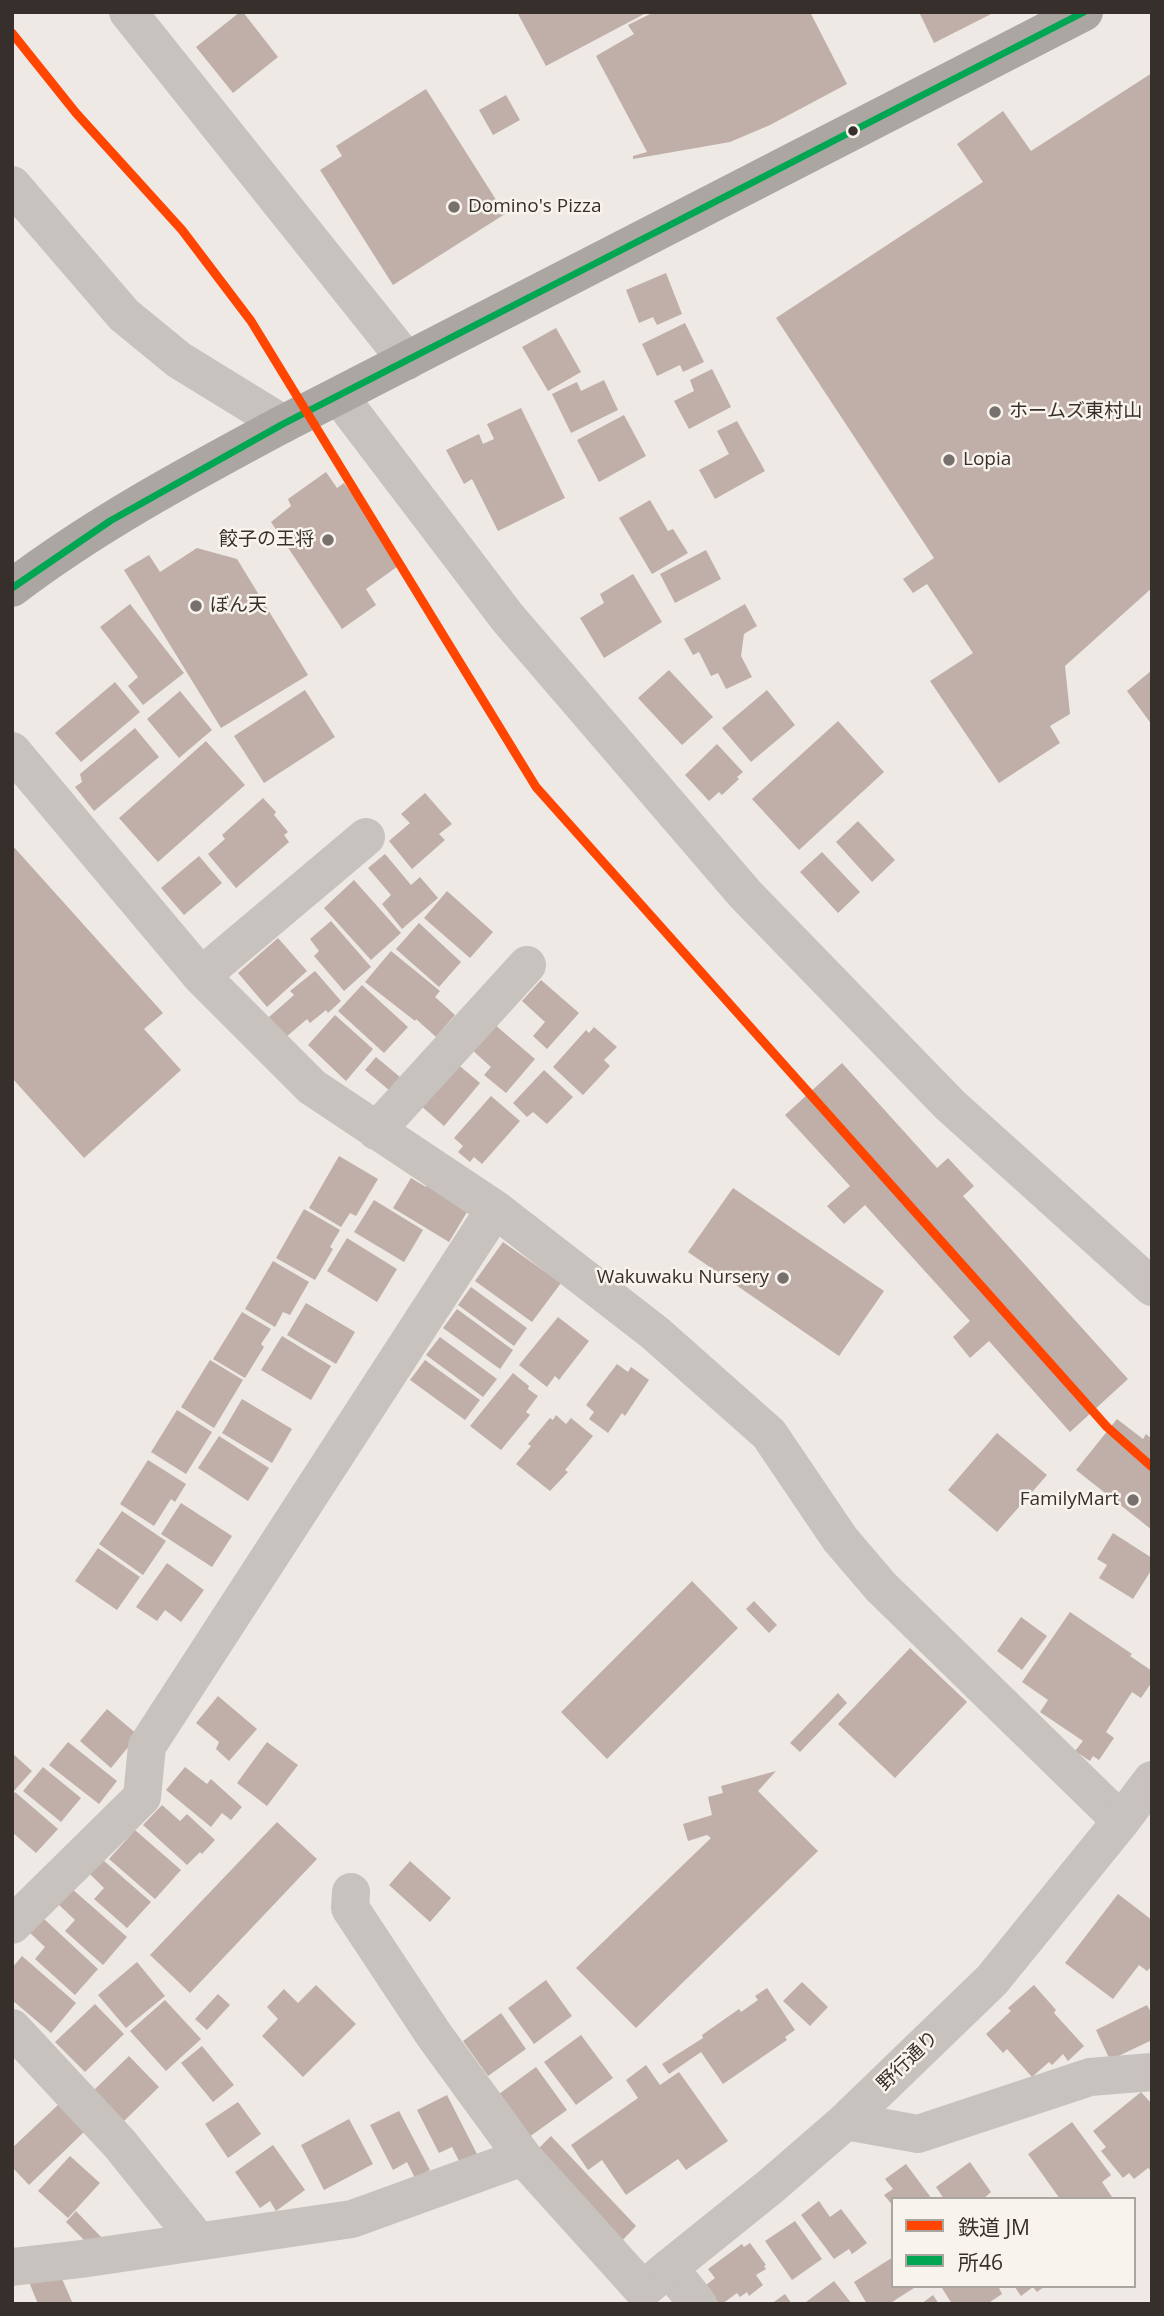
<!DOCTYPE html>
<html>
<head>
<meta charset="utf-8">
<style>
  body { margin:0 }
  #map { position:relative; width:1164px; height:2316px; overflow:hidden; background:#eee9e4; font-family:"Open Sans","Noto Sans JP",sans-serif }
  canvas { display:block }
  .frame { position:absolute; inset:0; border:14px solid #372f2b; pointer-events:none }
  .legend { position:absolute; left:891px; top:2197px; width:245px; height:91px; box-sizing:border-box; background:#f9f3ed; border:2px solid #aba59f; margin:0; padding:9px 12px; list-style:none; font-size:21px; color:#372f2b }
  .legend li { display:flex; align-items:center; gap:14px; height:35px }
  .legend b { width:35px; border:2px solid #aba59f }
</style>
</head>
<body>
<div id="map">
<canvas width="1164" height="2316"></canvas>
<div class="frame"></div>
<ul class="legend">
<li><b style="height:9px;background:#ff4500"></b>鉄道 JM</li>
<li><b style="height:9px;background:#00a651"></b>所46</li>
</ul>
</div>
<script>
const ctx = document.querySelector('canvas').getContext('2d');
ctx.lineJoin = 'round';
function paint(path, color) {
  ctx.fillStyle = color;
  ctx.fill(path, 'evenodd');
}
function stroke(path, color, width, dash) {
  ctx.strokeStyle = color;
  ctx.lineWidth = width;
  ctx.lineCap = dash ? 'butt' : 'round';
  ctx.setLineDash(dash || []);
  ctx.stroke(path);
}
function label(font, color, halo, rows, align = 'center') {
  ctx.font = font + ' "Open Sans","Noto Sans JP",sans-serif';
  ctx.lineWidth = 5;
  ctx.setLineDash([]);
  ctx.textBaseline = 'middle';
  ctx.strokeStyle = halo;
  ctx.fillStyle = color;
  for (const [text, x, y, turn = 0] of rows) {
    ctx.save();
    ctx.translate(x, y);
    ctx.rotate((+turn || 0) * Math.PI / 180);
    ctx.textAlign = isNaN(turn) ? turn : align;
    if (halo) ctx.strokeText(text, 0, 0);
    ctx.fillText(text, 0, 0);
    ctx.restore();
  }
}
const building = new Path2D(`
  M240 12H243L278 57 233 93 196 47Z
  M517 12H648L546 66Z
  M654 12H810L847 84 770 125 730 142 633 159V156L647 152 596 56 634 34 628 25Z
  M919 12H995L934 43Z
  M1152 73V588L1065 666 1070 714 1050 726 1060 743 999 783 930 681 973 653 927 584 913 593 903 579 934 558 776 318 983 182 957 144 1003 111 1031 151Z
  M426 89 505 214 393 285 320 170 342 156 336 146Z
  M506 95 520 120 493 135 479 110Z
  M666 273 682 314 657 325 653 317 639 323 626 290Z
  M685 323 704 362 683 372 680 365 657 376 642 344Z
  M556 328 581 372 548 391 522 347Z
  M712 369 731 407 689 429 674 401 694 391 690 380Z
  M604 380 618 410 571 433 552 394 577 382 581 391Z
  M521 408 565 498 498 531 472 479 464 484 446 450 479 434 483 444 494 439 487 424Z
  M624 415 646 456 599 482 577 440Z
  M737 421 765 471 715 499 699 470 729 454 717 431Z
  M326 472 337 488 344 483 401 564 366 589 376 605 342 629 271 522 291 506 288 499Z
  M650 500 668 531 673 529 688 553 652 574 619 518Z
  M197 548 237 559 308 675 221 728 124 570 149 555 160 572Z
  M706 550 721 579 675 603 660 574Z
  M633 574 662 622 604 658 580 618 604 603 600 594Z
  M130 604 184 673 143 705 128 686 138 677 100 627Z
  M745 604 757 626 744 634 741 656 752 677 726 689 718 673 711 676 699 652 693 655 684 639Z
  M669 670 713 717 682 745 638 698Z
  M1152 670V725L1127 691Z
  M115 682 140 712 81 762 55 733Z
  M305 690 335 737 264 783 234 736Z
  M767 690 795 725 751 762 722 728Z
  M180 691 212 730 179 758 147 719Z
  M838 721 884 772 799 850 752 799Z
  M135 728 159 757 94 811 75 787 82 782 80 774Z
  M206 741 245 785 158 862 119 818Z
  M717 744 743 772 737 777 739 779 722 795 719 792 709 801 685 775Z
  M425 793 452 824 439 834 445 840 412 869 389 841 410 823 401 814Z
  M263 798 276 812 274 815 288 832 284 835 289 842 236 888 208 854 225 839 222 835Z
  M858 821 895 860 872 882 836 842Z
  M12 845 163 1013 144 1029 181 1070 84 1158 12 1078Z
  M822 852 860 892 838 913 800 872Z
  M385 854 411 885 420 877 438 898 402 929 382 904 391 895 368 868Z
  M199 856 222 883 184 915 161 888Z
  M354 880 401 933 371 960 324 908Z
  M447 891 493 932 470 958 424 918Z
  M331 921 371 967 344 991 314 956 319 951 310 939Z
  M419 923 461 962 439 987 396 949Z
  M278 938 307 971 267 1007 238 973Z
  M391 951 440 991 435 997 455 1015 436 1037 416 1019 415 1021 365 982Z
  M315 971 341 1001 328 1013 326 1010 310 1023 307 1019 286 1037 269 1017 294 995 290 991Z
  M541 980 579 1013 547 1049 533 1036 545 1022 522 1001Z
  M362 985 408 1027 384 1053 338 1011Z
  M335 1015 373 1049 346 1081 308 1045Z
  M494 1024 535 1059 506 1093 484 1075 491 1067 471 1049Z
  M594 1027 617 1047 604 1060 610 1066 583 1095 553 1067 586 1030 589 1033Z
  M376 1057 400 1077 389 1090 365 1070Z
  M455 1062 480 1083 444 1126 420 1105Z
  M842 1063 937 1168 948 1158 974 1186 963 1196 1128 1379 1070 1432 989 1341 970 1358 953 1337 970 1321 865 1205 844 1224 827 1206 850 1186 785 1115Z
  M544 1070 573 1097 547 1124 533 1112 527 1117 513 1103Z
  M491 1096 520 1121 482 1164 474 1157 470 1162 458 1152 463 1146 454 1138Z
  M339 1156 378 1179 356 1216 350 1213 341 1227 309 1208Z
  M411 1178 426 1187 427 1184 467 1212 449 1242 393 1208Z
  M733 1188 884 1291 839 1356 688 1252Z
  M374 1200 423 1230 404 1262 354 1232Z
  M304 1209 340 1230 330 1247 333 1249 315 1280 276 1258Z
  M347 1238 397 1269 377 1302 327 1271Z
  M503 1242 561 1283 532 1322 475 1281Z
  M273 1261 309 1282 290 1315 283 1312 275 1327 245 1309Z
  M471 1287 527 1328 514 1346 458 1305Z
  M306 1303 355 1332 336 1364 287 1335Z
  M457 1309 513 1350 500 1369 443 1328Z
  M242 1312 271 1329 261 1344 264 1347 245 1378 213 1359Z
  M558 1317 589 1341 559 1380 555 1376 547 1387 519 1365Z
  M282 1336 331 1366 311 1400 261 1370Z
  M440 1337 497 1379 483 1397 426 1355Z
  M210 1360 243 1380 214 1428 181 1407Z
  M425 1360 480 1400 465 1420 410 1380Z
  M617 1364 628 1372 631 1367 649 1380 625 1416 622 1413 608 1433 589 1419 594 1412 586 1405Z
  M513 1373 529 1386 528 1389 538 1396 526 1412 530 1415 501 1450 470 1426Z
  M242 1399 292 1429 272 1463 222 1433Z
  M177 1410 212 1432 186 1474 151 1452Z
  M556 1415 566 1424 571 1418 593 1436 565 1470 568 1472 550 1491 516 1464 531 1446 528 1444 550 1418 553 1420Z
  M1117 1419 1143 1439 1146 1434 1152 1439V1530L1076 1470Z
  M997 1433 1047 1475 997 1532 948 1490Z
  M219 1436 269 1468 248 1501 198 1468Z
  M148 1460 186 1484 175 1502 171 1499 154 1526 120 1504Z
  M181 1503 232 1536 212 1567 161 1534Z
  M122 1511 166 1541 143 1575 99 1544Z
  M1113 1533 1152 1558V1569L1133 1599 1099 1578 1107 1565 1097 1559Z
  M98 1548 140 1577 117 1610 75 1581Z
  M167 1563 204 1590 181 1622 165 1610 157 1621 136 1607Z
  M692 1581 738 1628 607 1759 561 1712Z
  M754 1601 777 1625 769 1633 746 1609Z
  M1070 1612 1132 1654 1130 1656 1152 1671V1682L1141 1698 1132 1692 1106 1732 1114 1738 1099 1760 1093 1756 1090 1761 1075 1751 1083 1741 1040 1712 1048 1700 1022 1682Z
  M1021 1617 1047 1636 1022 1670 997 1651Z
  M910 1648 967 1702 895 1778 838 1724Z
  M838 1693 847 1703 800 1752 790 1743Z
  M218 1696 257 1729 229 1761 216 1749 219 1742 196 1723Z
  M107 1709 138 1735 111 1768 80 1741Z
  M68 1742 117 1781 99 1804 49 1765Z
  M267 1742 298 1765 267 1806 237 1783Z
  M12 1753 32 1771 12 1793Z
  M43 1767 81 1798 61 1822 23 1791Z
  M185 1767 207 1784 211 1779 242 1807 231 1820 222 1813 211 1827 166 1790Z
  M776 1771 758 1791 818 1851 636 2028 576 1968 711 1838 707 1835 688 1841 683 1824 712 1815 708 1797 723 1793 721 1786Z
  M15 1792 58 1829 36 1853 12 1832V1796Z
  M162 1805 180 1821 187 1814 215 1840 202 1854 200 1852 187 1865 143 1825Z
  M277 1822 317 1859 190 1993 150 1955Z
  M135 1830 181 1870 155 1899 109 1859Z
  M103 1860 151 1902 127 1928 94 1899 104 1888 90 1874Z
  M410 1861 451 1898 430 1922 389 1885Z
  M71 1888 127 1937 103 1965 65 1931 75 1920 57 1903Z
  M1118 1894 1152 1920V1966L1147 1971 1139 1965 1113 1999 1065 1963Z
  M43 1918 98 1969 75 1995 35 1959 45 1947 30 1933Z
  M22 1956 76 2003 51 2033 12 2000V1968Z
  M137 1962 165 1996 126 2028 98 1995Z
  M546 1980 572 2016 534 2044 508 2008Z
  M802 1982 828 2007 810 2026 783 2001Z
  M316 1985 356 2024 303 2077 262 2036 278 2019 267 2007 284 1989 298 2003Z
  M1034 1985 1056 2010 1054 2013 1084 2046 1068 2061 1063 2054 1052 2065 1049 2062 1032 2077 1007 2049 1003 2053 986 2034 1011 2011 1008 2008Z
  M767 1988 795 2030 785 2037 787 2040 723 2084 701 2052 669 2074 662 2064 703 2038 702 2035 739 2009 741 2012 758 2000 755 1996Z
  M218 1994 230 2005 207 2030 195 2019Z
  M165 2000 201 2039 166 2071 130 2031Z
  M95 2004 124 2034 85 2072 55 2042Z
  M1147 2005 1152 2014V2040L1110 2060 1096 2030Z
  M501 2013 526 2049 488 2076 463 2041Z
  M581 2035 613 2078 576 2105 544 2062Z
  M202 2046 234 2085 213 2102 181 2063Z
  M129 2056 159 2087 124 2121 94 2090Z
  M646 2065 660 2085 679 2072 728 2141 686 2170 678 2159 626 2195 602 2160 588 2170 571 2145 638 2098 626 2080Z
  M536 2067 567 2110 529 2137 499 2094Z
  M1141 2092 1152 2104V2169L1150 2170 1148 2168 1134 2179 1129 2173 1123 2178 1101 2151 1106 2147 1093 2131Z
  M447 2095 477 2154 460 2163 452 2147 439 2153 417 2110Z
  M238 2102 261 2134 228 2158 205 2124Z
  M59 2104 85 2131 29 2185 12 2167V2148Z
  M399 2111 430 2170 415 2178 407 2162 393 2170 370 2125Z
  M349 2119 373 2164 324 2190 301 2145Z
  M1072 2122 1111 2175 1102 2182 1112 2197 1109 2199H1060L1028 2154Z
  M551 2136 636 2226 620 2243 535 2152Z
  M273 2145 305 2190 276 2211 270 2201 260 2208 235 2172Z
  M70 2156 100 2183 68 2218 38 2191Z
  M970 2162 991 2192 983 2199H944L936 2187Z
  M906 2164 932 2199H893V2206L884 2195 893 2189 885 2179Z
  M819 2201 830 2217 841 2209 867 2243 852 2254 849 2249 834 2259 801 2215Z
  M76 2211 102 2238 87 2243 66 2222Z
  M795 2221 822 2259 792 2280 765 2241Z
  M750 2243 766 2265 764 2266 766 2269 756 2275 763 2285 749 2296 747 2292 740 2297 737 2293 722 2304H719L706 2285 715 2278 708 2269 742 2244 744 2247Z
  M893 2257V2286H917L889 2304H867L854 2282Z
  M62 2279 73 2304H38L29 2282Z
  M834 2281 852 2304H808L806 2302Z
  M944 2286H998L1002 2294 987 2304H952L942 2288Z
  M1014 2286H1045L1037 2292 1033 2287 1021 2296Z
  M785 2294 792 2304H771Z
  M933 2295 939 2304H921Z`);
const minor = new Path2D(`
  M128 12 407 361
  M12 185 124 315 179 360 283 424
  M12 751 201 976 312 1087 495 1209 655 1333 769 1434 840 1539 881 1587 1121 1821
  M201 976 366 837
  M376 1131 527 965
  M351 1892 350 1908 434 2035 523 2157
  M12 1925 142 1797 147 1746 495 1209
  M12 2028 119 2143 198 2241
  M846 2121 918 2134 1090 2077 1152 2072
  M12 2267 81 2259 352 2219 523 2157 643 2290
  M645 2288 669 2268 698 2304`);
const tertiary = new Path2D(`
  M339 396 507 617 745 894 950 1105 1152 1287
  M669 2268 771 2186 846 2121 992 1980 1121 1821 1152 1780`);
const primary = new Path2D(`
  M12 588C96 524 190 474 283 424L1084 12`);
const bus1 = new Path2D(`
  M12 588 110 521 283 424 1084 12`);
const rail1 = new Path2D(`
  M12 33 76 113 182 230 251 321 536 787 1107 1427 1152 1467`);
const markers = [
  [853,131,6,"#372f2b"],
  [454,207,7,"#77706c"],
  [995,412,7,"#77706c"],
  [949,460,7,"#77706c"],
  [328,540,7,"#77706c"],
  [196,606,7,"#77706c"],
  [783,1278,7,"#77706c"],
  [1133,1500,7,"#77706c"]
];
const poiNames = [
  ["Domino's Pizza",468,207],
  ["ホームズ東村山",1009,412],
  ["Lopia",963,460],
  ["餃子の王将",314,540,"right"],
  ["ぼん天",210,606],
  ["Wakuwaku Nursery",769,1278,"right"],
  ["FamilyMart",1119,1500,"right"]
];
const streetNames = [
  ["野行通り",908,2061,-44]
];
paint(building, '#bfafa8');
stroke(minor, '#c7c2bd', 38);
stroke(tertiary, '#c7c2bd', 38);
stroke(primary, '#aca6a2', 38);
stroke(bus1, '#00a651', 7);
stroke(rail1, '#ff4500', 9);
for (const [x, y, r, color] of markers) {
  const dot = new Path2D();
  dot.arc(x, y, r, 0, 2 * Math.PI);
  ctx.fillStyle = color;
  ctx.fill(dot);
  stroke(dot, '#f9f3ed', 2.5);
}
label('19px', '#372f2b', '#f9f3ed', poiNames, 'left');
label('19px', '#372f2b', '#f9f3ed', streetNames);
</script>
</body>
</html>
